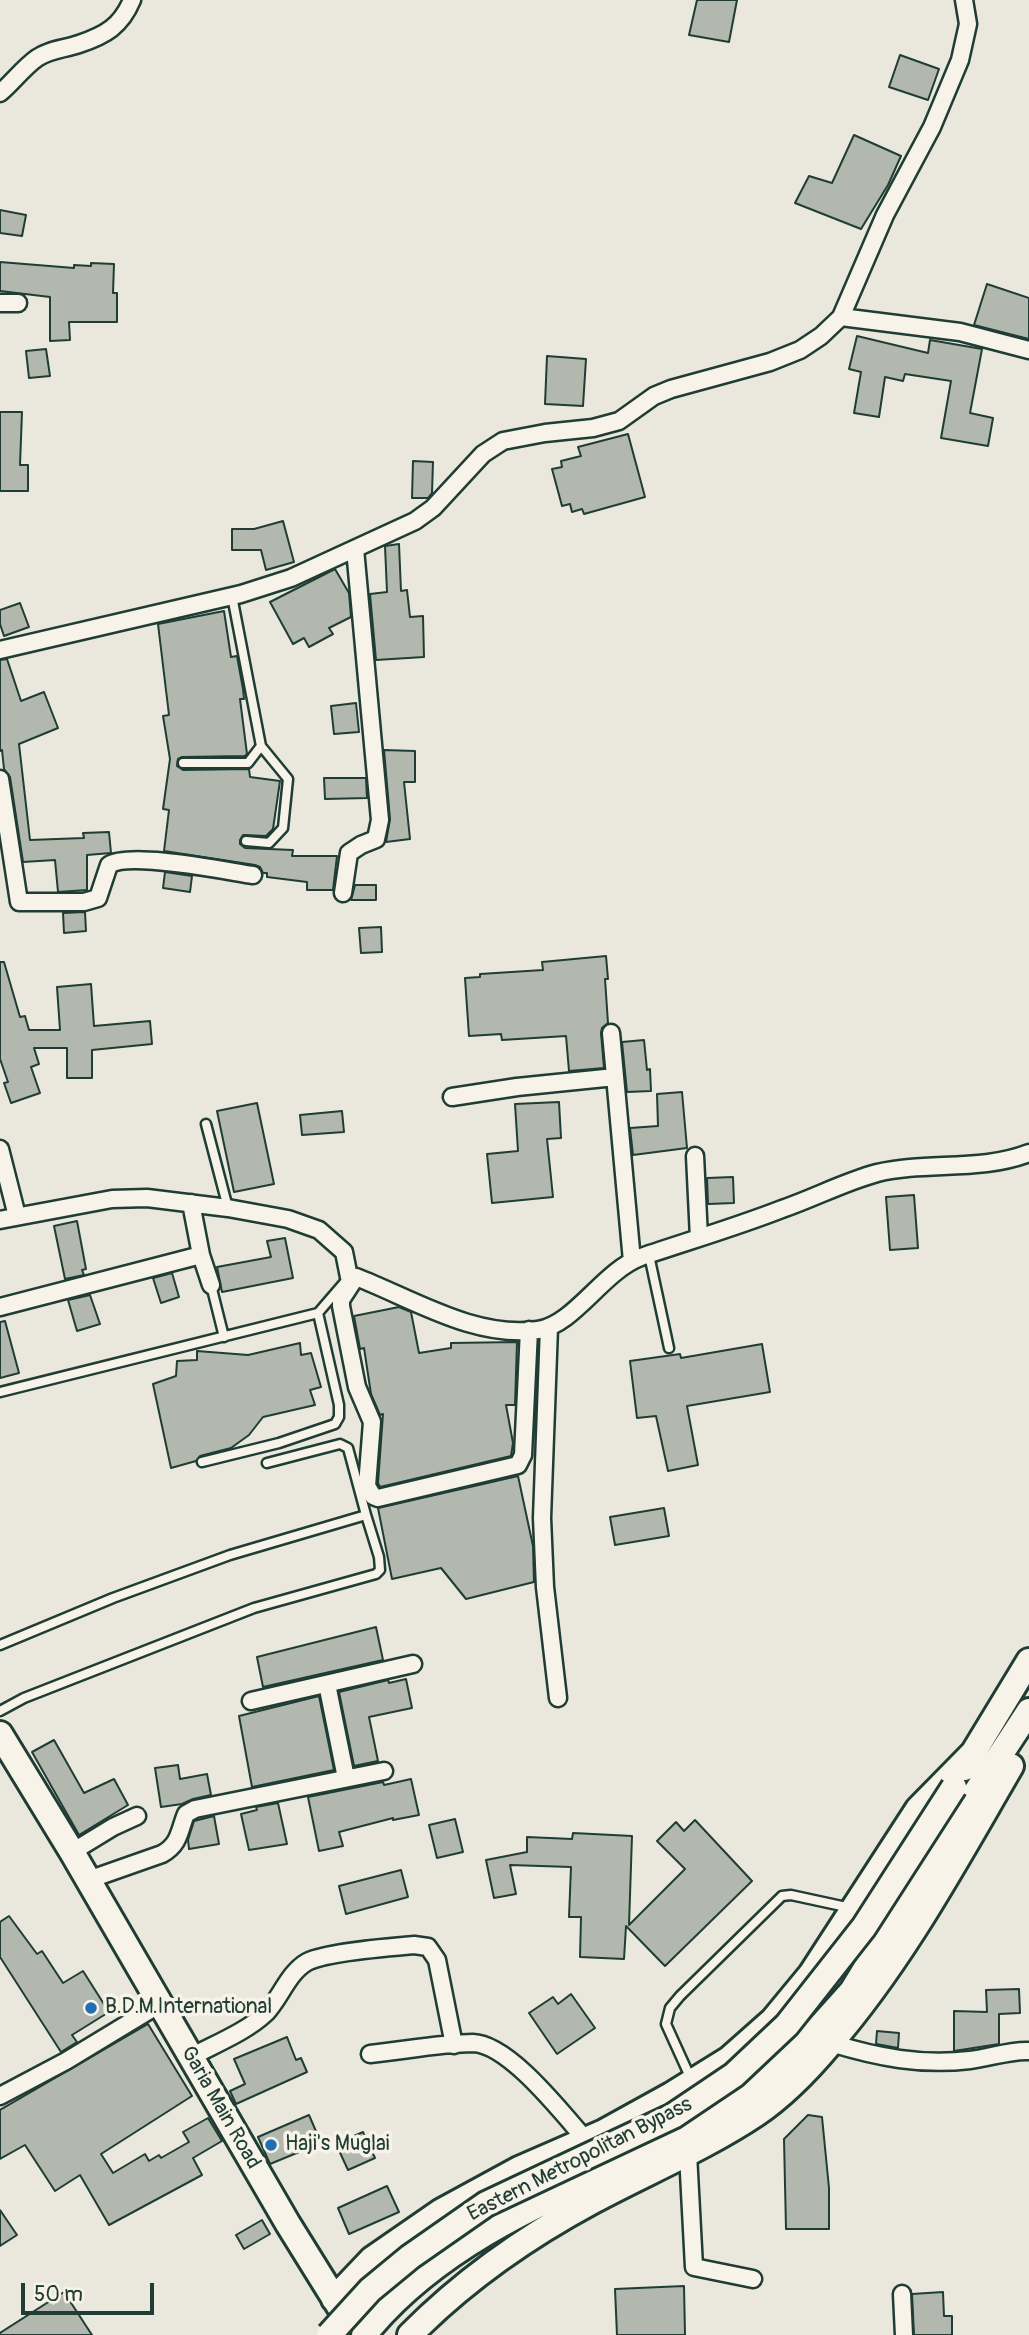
<!DOCTYPE html>
<html>
<head>
<meta charset="utf-8">
<style>
  body { margin:0 }
  #map { position:relative; width:1029px; height:2335px; overflow:hidden; background:#eae8dd; font-family:Pangolin,sans-serif }
  canvas { display:block }
  .scale { position:absolute; left:21px; top:2283px; width:133px; height:32px; box-sizing:border-box; border:4px solid #1f3d34; border-top:0; padding-left:9px; font-size:21px; line-height:24px; white-space:nowrap; color:#1f3d34; -webkit-text-stroke:5px #f7f3e8; paint-order:stroke }
</style>
</head>
<body>
<div id="map">
<canvas width="1029" height="2335"></canvas>
<div class="scale">50 m</div>
</div>
<script>
const ctx = document.querySelector('canvas').getContext('2d');
ctx.lineJoin = 'round';
function paint(path, color) {
  ctx.fillStyle = color;
  ctx.fill(path, 'evenodd');
}
function stroke(path, color, width, dash) {
  ctx.strokeStyle = color;
  ctx.lineWidth = width;
  ctx.lineCap = dash ? 'butt' : 'round';
  ctx.setLineDash(dash || []);
  ctx.stroke(path);
}
function label(font, color, halo, rows, align = 'center') {
  ctx.font = font + ' Pangolin,sans-serif';
  ctx.lineWidth = 7;
  ctx.setLineDash([]);
  ctx.textBaseline = 'middle';
  ctx.strokeStyle = halo;
  ctx.fillStyle = color;
  for (const [text, x, y, turn = 0] of rows) {
    ctx.save();
    ctx.translate(x, y);
    ctx.rotate((+turn || 0) * Math.PI / 180);
    ctx.textAlign = isNaN(turn) ? turn : align;
    if (halo) ctx.strokeText(text, 0, 0);
    ctx.fillText(text, 0, 0);
    ctx.restore();
  }
}
const building = new Path2D(`
  M697 0H737L729 42 689 35Z
  M900 55 939 69 928 100 889 87Z
  M854 135 901 156 888 185 861 229 795 203 809 176 832 183Z
  M0 210 26 215 22 236 0 233Z
  M0 262 74 268V265L91 266V263L114 264 113 293H117V322H69L70 340 50 341V297L0 291Z
  M987 284 1029 298V339L974 325Z
  M857 336 928 353 930 340 982 349 970 413 993 418 988 446 941 438 951 381 905 374 903 381 885 377 879 417 854 413 861 372 849 369Z
  M46 349 50 376 29 378 26 351Z
  M547 356 586 359 583 406 545 404Z
  M0 412H22L20 465H28V491H0Z
  M628 434 645 497 584 514 582 509 572 512 570 504 562 506 552 469 562 467 561 461 581 456 578 447Z
  M413 461 433 462 432 493 428 498H412Z
  M283 521 294 562 266 570 261 550H232V529H254Z
  M399 544 401 591 407 590 410 617 423 616 424 657 376 660 370 594 387 592 385 546Z
  M335 569 349 593 351 617 329 628 333 634 309 647 304 638 293 644 270 602Z
  M20 603 29 627 4 636 0 624V610Z
  M224 611 231 657 237 656 243 689 244 699H240L247 754 245 756 182 757 178 759 177 766 183 770 249 769 250 777 280 781 273 829 266 836 243 835 240 840V844L245 848 293 850 292 856H337L333 890H307V882L267 877V873H263L260 867 255 865 164 851 169 810 163 809 170 759 163 716 169 715 158 624Z
  M7 659 21 701 44 692 58 728 19 744 30 840 84 838 83 833 109 832 111 853 87 855V890L58 892 55 860 23 862 10 777 4 769 2 750 0 751V660Z
  M356 703 359 732 334 734 331 706Z
  M384 750 415 751V782H404L410 839 386 842 390 819Z
  M324 778H366L367 798 325 799Z
  M165 872 192 876 190 892 163 888Z
  M355 885H376V900H351Z
  M85 912 86 931 64 933 63 913Z
  M381 927 382 952 361 953 359 928Z
  M606 956 608 979H605L608 1023 602 1028 601 1033 604 1068 569 1071 566 1036 502 1040 501 1034 469 1036 465 978 480 977V974L543 970 542 962Z
  M0 962H4L20 1017 25 1016 29 1030H60L57 987 91 984 94 1026 150 1021 152 1044 92 1050V1078H67V1048H34L39 1064 31 1067 40 1093 11 1103 4 1083 8 1082 0 1059Z
  M644 1040 647 1070 650 1069 651 1091 627 1092 622 1042Z
  M682 1092 687 1148 633 1155 630 1128 658 1126 657 1094Z
  M559 1102 561 1138 547 1139 553 1197 492 1203 487 1154 518 1151 515 1104Z
  M257 1103 274 1184 234 1192 217 1111Z
  M342 1111 344 1132 302 1135 300 1115Z
  M733 1177 734 1203 708 1204 707 1178Z
  M914 1195 918 1248 890 1250 886 1197Z
  M77 1221 86 1269 82 1270 84 1275 65 1279 54 1226Z
  M285 1238 293 1278 222 1292 217 1267 271 1257 267 1241Z
  M172 1273 179 1297 161 1303 153 1278Z
  M90 1295 100 1324 77 1331 68 1300Z
  M399 1307 411 1312 419 1353 451 1348V1343L517 1342 515 1405H506L513 1443 511 1456 380 1487 378 1483 383 1414 380 1415 371 1394 364 1348 360 1349 354 1316Z
  M5 1321 19 1373 0 1378V1322Z
  M300 1343 301 1355 311 1353 321 1387 310 1390 315 1405 263 1417 249 1435 231 1448 200 1456 196 1461 171 1468 153 1384 176 1376 177 1361 197 1360V1351L248 1355Z
  M762 1344 770 1392 687 1406 698 1465 668 1471 656 1416 637 1418 630 1361 680 1354 681 1358Z
  M518 1476 533 1546 534 1582 466 1599 441 1568 392 1579 378 1508Z
  M664 1508 669 1536 615 1545 610 1517Z
  M376 1627 383 1660 263 1687 257 1657Z
  M406 1679 412 1708 369 1717 378 1761 354 1766 339 1692 388 1680 389 1683Z
  M319 1696 334 1770 252 1787 239 1716Z
  M54 1740 84 1793 114 1779 128 1805 79 1835 32 1752Z
  M178 1765 180 1779 207 1774 211 1795 193 1799 182 1804 161 1807 155 1768Z
  M411 1779 419 1815 393 1820V1818L339 1832 343 1846 319 1851 308 1797 383 1782 384 1785Z
  M278 1803 287 1844 249 1850 241 1814 257 1810 256 1807Z
  M214 1816 219 1844 189 1849 188 1840 194 1821Z
  M455 1819 463 1852 437 1858 429 1825Z
  M695 1820 752 1881 665 1966 626 1926 624 1959 580 1957 581 1917H569L571 1867 510 1865 516 1894 494 1898 486 1860 527 1852V1837L572 1839 573 1833 632 1836 629 1925 685 1869 657 1841 676 1822 684 1831Z
  M401 1870 408 1897 346 1914 339 1886Z
  M9 1916 37 1954 42 1951 63 1983 83 1971 109 2012 72 2035 77 2042 61 2052 0 1957V1922Z
  M1019 1989 1020 2013 999 2014V2044L954 2051V2011L987 2012 986 1990Z
  M571 1994 595 2028 557 2054 529 2013 553 1997 558 2004Z
  M148 2024 192 2096 101 2154 113 2173 145 2154 149 2161 159 2155 161 2158 189 2142 183 2132 208 2118 222 2141 193 2158 202 2175 109 2225 80 2175 55 2191 25 2145 0 2159V2110Z
  M877 2031 899 2033 898 2048 876 2044Z
  M287 2037 296 2060 301 2058 307 2072 236 2104 230 2091 245 2084 234 2059Z
  M309 2115 321 2143 270 2164 258 2137Z
  M808 2115 822 2117 829 2188V2229H786L784 2139Z
  M363 2132 375 2158 348 2170 336 2144Z
  M387 2186 399 2212 349 2234 338 2208Z
  M0 2210 17 2235 0 2246Z
  M262 2220 270 2234 244 2249 236 2235Z
  M684 2286 685 2335H617L615 2289Z
  M64 2292 92 2335H0V2333Z
  M943 2292 944 2316H952V2335H914L912 2294Z`);
const service = new Path2D(`
  M183 763H248L261 746 232 596
  M246 841 269 843 283 828 288 779 261 746
  M206 1124 228 1208
  M649 1255 669 1348
  M211 1285 224 1337
  M0 1392 318 1313 349 1277
  M202 1462 279 1443 335 1424 339 1417V1405L318 1313
  M267 1463 340 1444 348 1448 366 1515
  M0 1645 113 1598 230 1555 366 1515 379 1557 380 1570 376 1574 254 1608 24 1698 0 1711
  M691 2079 666 2024 670 2008 680 1996 782 1896 791 1895 851 1908`);
const minor = new Path2D(`
  M0 93C13 82 23 68 37 58 50 49 65 49 79 44 106 35 121 26 132 0
  M0 303H18
  M841 317 885 215 932 127 960 60 968 24 964 0
  M0 650 241 594 291 578 415 521 433 508 483 454 503 441 545 433 593 428 619 421 654 396 671 389 770 362 800 350 821 336 841 317 960 332 1029 350
  M0 779 19 902H84L98 898 109 865C129 851 226 871 253 875
  M343 893 349 853 361 845 376 839 380 820 355 549
  M611 1033 632 1261
  M452 1097 517 1087 615 1077
  M0 1149 17 1216
  M695 1156 699 1238
  M0 1220 112 1199 147 1198 228 1208 288 1219 319 1230 344 1252 349 1277H356C413 1299 475 1339 538 1330 574 1325 603 1271 641 1257 688 1241 736 1227 782 1209 814 1198 844 1182 877 1173 927 1161 980 1172 1029 1153
  M201 1255 211 1285
  M356 1277 341 1300V1306L357 1387 372 1422 367 1486 373 1496 378 1498 518 1465 523 1455 529 1330
  M0 1307 201 1255 191 1203
  M549 1327 542 1518 545 1587 558 1698
  M327 1684 346 1778
  M251 1701 413 1664
  M72 1852 113 1827 137 1816
  M88 1880 162 1854C180 1844 179 1831 186 1814L195 1809 384 1771
  M831 2043C877 2057 921 2066 970 2060 989 2058 1009 2050 1029 2051
  M370 2054C401 2051 442 2043 473 2043 509 2044 562 2113 586 2140
  M191 2057C215 2044 246 2032 266 2013 281 1997 288 1973 307 1962 325 1952 391 1947 414 1945L428 1947 437 1960 454 2045
  M0 2096 66 2061 160 2004
  M688 2154 694 2267 753 2279
  M902 2294 904 2335`);
const primary = new Path2D(`
  M0 1734 72 1852 288 2224 342 2311
  M964 1768 1029 1661
  M334 2299 372 2259 440 2212 519 2169 604 2132 671 2095 729 2059 773 2020 811 1974 918 1809 972 1754
  M364 2335C441 2239 561 2194 670 2144L750 2092 809 2039 852 1991 934 1856 1029 1711
  M410 2335C464 2280 526 2237 593 2201 647 2172 705 2148 756 2114 784 2095 808 2070 829 2045 902 1961 955 1862 1011 1766`);
const primaryBridge = new Path2D(`
  M329 2335 370 2290 410 2257 486 2204 673 2116 734 2075 787 2025 864 1927 954 1787`);
const markers = [
  [91,2008,7,"#1f6fb2"],
  [271,2145,7,"#1f6fb2"]
];
const poiNames = [
  ["B.D.M.International",105,2008],
  ["Haji's Muglai",285,2145]
];
const streetNames = [
  ["Garia Main Road",220,2108,60],
  ["Eastern Metropolitan Bypass",580,2160,-27]
];
paint(building, '#b2b8ae');
stroke(building, '#1f3d34', 2);
stroke(service, '#1f3d34', 13);
stroke(minor, '#1f3d34', 21);
stroke(primary, '#1f3d34', 30);
stroke(service, '#f7f3e8', 8);
stroke(minor, '#f7f3e8', 16);
stroke(primary, '#f7f3e8', 24);
stroke(primaryBridge, '#1f3d34', 30, []);
stroke(primaryBridge, '#f7f3e8', 24);
for (const [x, y, r, color] of markers) {
  const dot = new Path2D();
  dot.arc(x, y, r, 0, 2 * Math.PI);
  ctx.fillStyle = color;
  ctx.fill(dot);
  stroke(dot, '#f7f3e8', 2.5);
}
label('21px', '#1f3d34', '#f7f3e8', poiNames, 'left');
label('21px', '#1f3d34', '#f7f3e8', streetNames);
</script>
</body>
</html>
